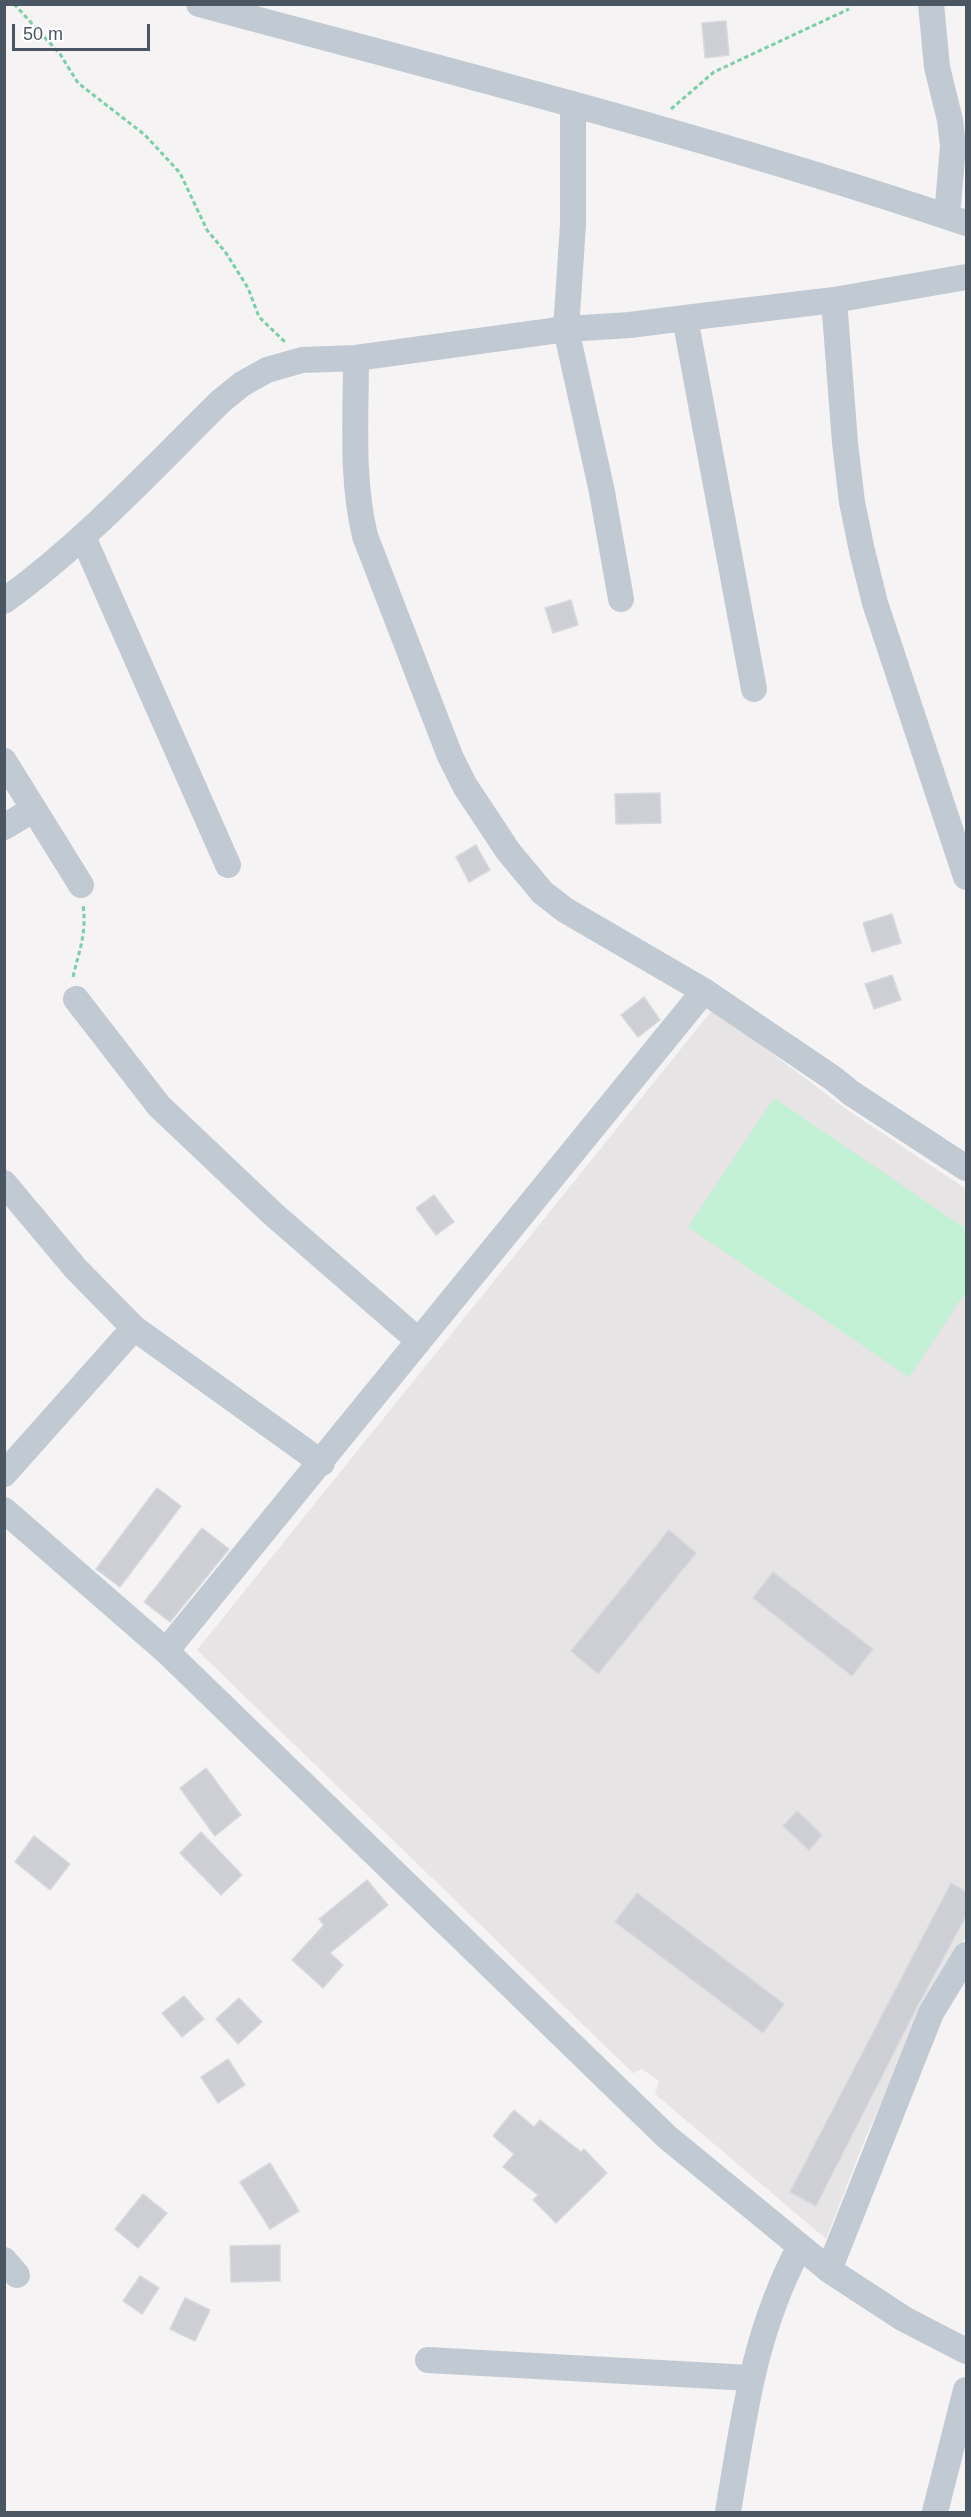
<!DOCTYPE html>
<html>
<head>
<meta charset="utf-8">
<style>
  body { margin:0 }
  #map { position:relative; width:971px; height:2517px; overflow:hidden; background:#f5f3f3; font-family:Arial,sans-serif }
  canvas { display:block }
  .frame { position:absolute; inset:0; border:6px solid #4a5661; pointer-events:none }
  .scale { position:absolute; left:12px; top:24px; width:138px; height:27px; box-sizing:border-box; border:3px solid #4a5661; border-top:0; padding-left:8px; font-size:18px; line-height:21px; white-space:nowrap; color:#4a5661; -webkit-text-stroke:4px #fff; paint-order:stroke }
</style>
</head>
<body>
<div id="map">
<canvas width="971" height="2517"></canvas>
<div class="frame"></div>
<div class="scale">50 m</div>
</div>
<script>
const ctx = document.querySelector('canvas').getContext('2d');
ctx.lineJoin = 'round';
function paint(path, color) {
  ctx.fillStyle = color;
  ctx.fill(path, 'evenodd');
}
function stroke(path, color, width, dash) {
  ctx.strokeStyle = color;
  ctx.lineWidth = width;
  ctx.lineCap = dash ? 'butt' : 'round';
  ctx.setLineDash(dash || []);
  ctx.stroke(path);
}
const education = new Path2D(`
  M713 1009 846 1109 966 1189V1936L925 2005 865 2139 826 2239 655 2094 659 2081 642 2069 633 2073 197 1650Z`);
const green = new Path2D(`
  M774 1098 966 1229V1291L909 1377 688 1227Z`);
const building = new Path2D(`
  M726 21 729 55 705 58 702 23Z
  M571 600 578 625 553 633 545 608Z
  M660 793 661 823 616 824 615 794Z
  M476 845 490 870 469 882 456 857Z
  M892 914 901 943 872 952 863 923Z
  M892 975 901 1000 874 1009 865 984Z
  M644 997 660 1020 638 1037 621 1015Z
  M434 1195 454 1222 436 1235 416 1208Z
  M157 1488 181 1506 120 1587 96 1569Z
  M202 1528 229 1549 170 1622 144 1602Z
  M669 1530 696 1553 598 1674 571 1651Z
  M773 1572 873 1649 852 1676 753 1598Z
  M206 1768 241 1815 215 1836 180 1788Z
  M797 1811 822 1835 809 1850 783 1826Z
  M201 1832 242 1875 221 1895 180 1853Z
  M34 1836 70 1864 50 1890 15 1862Z
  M367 1880 388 1905 330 1953 343 1965 323 1988 292 1960 324 1925 319 1919Z
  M951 1883 966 1892V1916L918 2005 816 2206 790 2192Z
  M637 1893 784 2004 763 2033 615 1922Z
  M184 1996 204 2019 182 2037 162 2013Z
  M239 1998 262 2022 238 2044 216 2019Z
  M228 2059 245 2085 218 2103 201 2077Z
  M514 2110 534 2127 540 2120 581 2152 584 2149 607 2173 556 2223 533 2200 538 2195 503 2167 514 2154 493 2136Z
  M270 2163 299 2211 270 2229 240 2182Z
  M143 2194 167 2213 138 2248 115 2229Z
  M280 2245V2281L231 2282 230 2246Z
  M140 2276 159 2288 142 2314 123 2301Z
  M185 2298 210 2310 195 2341 170 2329Z`);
const path = new Path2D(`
  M14 4 60 54 78 83 145 135 180 173 207 230 226 253 248 288 259 317 285 342
  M671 109 714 72 849 9
  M73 977C79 951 87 933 83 905`);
const minor = new Path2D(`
  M199 4C456 73 714 138 966 223
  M931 4 937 67 950 120 953 146 947 216
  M573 104V225L566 329 602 492 621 599
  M834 300 845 443 852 502 862 551 875 603 966 877
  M685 318 754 689
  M356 358C356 417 351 477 365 536L450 756 465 786 508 851 542 892 565 910 704 991 834 1079 851 1093 966 1168
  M83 537 228 865
  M4 601C84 543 151 470 221 401L242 384 267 370 302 360 356 358 566 329 630 325 685 318 834 300 966 277
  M4 761 81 885
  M4 827 34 809
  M76 999 159 1106 273 1214 419 1341
  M4 1183 76 1269 134 1328 322 1463
  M4 1474 134 1328
  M4 1510 166 1651 667 2137 829 2270 904 2319 966 2351
  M166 1651 704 991
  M4 2260 17 2275
  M829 2270 931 2013 966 1955
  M428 2360 750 2378
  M728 2512C744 2417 753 2335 799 2248
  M935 2512 966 2390`);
paint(education, '#e6e4e5');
paint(green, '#c3f1d5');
paint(building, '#cdcfd5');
stroke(building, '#d7d9de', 1.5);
stroke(path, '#7ad0a6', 3, [4.5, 3]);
stroke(minor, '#c1cad2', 26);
</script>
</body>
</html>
